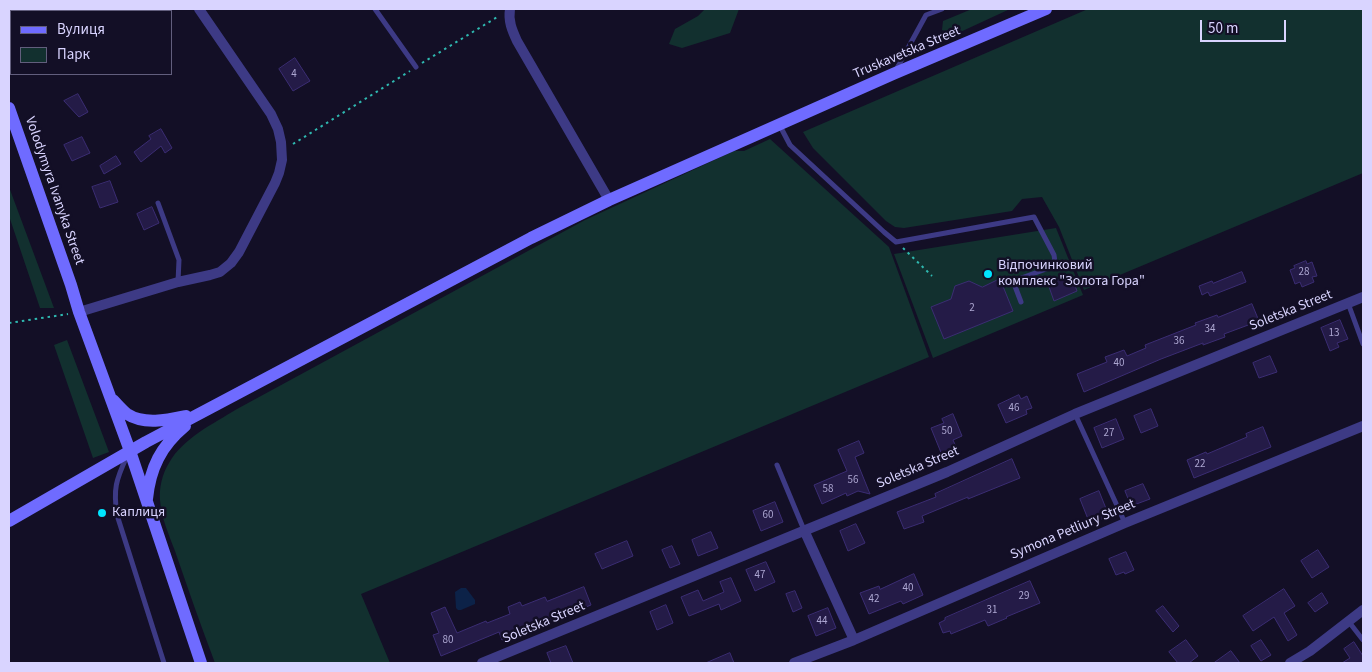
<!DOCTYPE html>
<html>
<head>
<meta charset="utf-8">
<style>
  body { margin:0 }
  #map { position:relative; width:1372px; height:672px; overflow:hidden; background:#130f26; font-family:"Source Sans 3",sans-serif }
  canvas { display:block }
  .frame { position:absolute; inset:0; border:10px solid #d9d4ff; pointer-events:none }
  .legend { position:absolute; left:10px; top:10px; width:162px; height:65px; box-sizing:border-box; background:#130f26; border:1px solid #625e7d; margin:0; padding:6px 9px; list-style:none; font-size:15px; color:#d9d4ff }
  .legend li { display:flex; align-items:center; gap:10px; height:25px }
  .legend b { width:25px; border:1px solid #625e7d }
  .scale { position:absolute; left:1200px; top:20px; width:86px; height:22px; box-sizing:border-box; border:2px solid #d9d4ff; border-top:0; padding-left:6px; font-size:15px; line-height:18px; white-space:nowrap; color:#d9d4ff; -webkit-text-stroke:4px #130f26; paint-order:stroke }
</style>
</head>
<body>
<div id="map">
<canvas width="1372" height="672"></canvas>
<div class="frame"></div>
<ul class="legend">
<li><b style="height:6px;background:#6f6bff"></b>Вулиця</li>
<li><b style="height:14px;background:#12302f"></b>Парк</li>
</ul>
<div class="scale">50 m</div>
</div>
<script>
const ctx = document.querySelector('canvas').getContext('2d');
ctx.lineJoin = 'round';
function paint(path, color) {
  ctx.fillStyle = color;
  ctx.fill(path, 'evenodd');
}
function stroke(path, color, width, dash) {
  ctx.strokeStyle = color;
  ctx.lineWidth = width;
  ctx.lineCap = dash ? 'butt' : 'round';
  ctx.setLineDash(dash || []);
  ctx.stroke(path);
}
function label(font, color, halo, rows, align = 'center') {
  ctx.font = font + ' "Source Sans 3",sans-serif';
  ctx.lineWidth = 5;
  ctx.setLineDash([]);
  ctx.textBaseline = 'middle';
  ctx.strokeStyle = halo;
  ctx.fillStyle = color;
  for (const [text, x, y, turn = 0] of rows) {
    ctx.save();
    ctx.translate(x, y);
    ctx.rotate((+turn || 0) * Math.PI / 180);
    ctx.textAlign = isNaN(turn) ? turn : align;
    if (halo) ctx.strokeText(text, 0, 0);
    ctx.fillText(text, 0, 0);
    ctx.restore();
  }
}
const green = new Path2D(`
  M705 9H739L730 33 682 48 669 44 675 29 698 16Z
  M972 9H1010L956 34 948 33 942 30 943 21Z
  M1088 9H1363V173L1084 290 1059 227 1042 197 1022 199 1012 211 904 228 895 227 886 221 813 148 803 132Z
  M770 139 889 247 929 357 361 594 390 663H215C201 626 188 589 175 551 169 535 161 517 160 500 159 488 162 474 169 463 183 438 213 424 237 409L585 220 734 151H744Z
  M9 187 54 308H40L9 216Z
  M1056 228 1083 295 933 358 894 254Z
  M67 340 109 452 93 458 54 345Z`);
const water = new Path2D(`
  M461 588H466L475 600V604L461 610H458L456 608 455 592Z`);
const building = new Path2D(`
  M295 58 310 81 293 91 279 69Z
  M78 94 88 112 79 117 64 101Z
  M161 129 172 148 165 153 161 146 141 162 134 152 151 139 149 136Z
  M82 137 90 153 72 161 64 145Z
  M116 156 121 164 104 174 100 166Z
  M110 181 118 202 100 208 92 187Z
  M152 207 159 223 144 230 137 214Z
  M1306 261 1307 264 1312 262 1317 276 1312 277 1314 282 1302 287 1300 282 1295 284 1290 270 1295 268 1294 266Z
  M1242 272 1246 282 1210 296 1208 292 1202 295 1199 286 1212 281 1213 283Z
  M1071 275 1077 291 1054 301 1048 284Z
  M1000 279 1013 311 944 339 931 307 951 299 955 286 969 281 982 287Z
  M1252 304 1259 321 1224 334 1225 337 1203 345V343L1161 359 1084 392 1077 374 1107 362 1105 357 1124 350 1127 356 1146 348 1145 345 1196 325 1195 323 1217 315 1218 317Z
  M1340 320 1348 339 1337 343 1339 347 1330 351 1321 328Z
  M1270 356 1277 372 1259 378 1253 363Z
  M1019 395 1021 399 1027 396 1032 408 1026 410 1027 414 1006 423 998 405Z
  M1151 409 1158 426 1141 433 1134 416Z
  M953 414 962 436 953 440 957 449 942 455 931 428 944 423 942 419Z
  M1116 419 1124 439 1102 448 1094 428Z
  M1263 427 1271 447 1194 478 1187 460 1206 452 1207 454 1247 437 1246 434Z
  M859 441 864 453 855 457 870 494 858 491 847 496 846 493 822 504 814 485 847 471 838 450Z
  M1012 459 1020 478 968 499V497L922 516 924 522 904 529 897 512 936 497 935 494Z
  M1143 484 1150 499 1131 506 1125 491Z
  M1099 491 1109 516 1090 524 1080 499Z
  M775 502 783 522 761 531 753 511Z
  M856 524 865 543 848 551 840 531Z
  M711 532 718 548 698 556 692 540Z
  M627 541 633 556 602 569 595 554Z
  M672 546 680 564 670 568 662 550Z
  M1318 550 1329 567 1312 578 1301 561Z
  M1126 552 1134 570 1125 574 1124 572 1116 575 1109 559Z
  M766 562 775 582 755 591 746 570Z
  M914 574 923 595 903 604 901 601 869 614 860 593 879 586 880 589Z
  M731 578 741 601 721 610 719 604 689 616 681 597 698 590 703 601 724 592 720 582Z
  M1030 581 1040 603 1006 617 1007 618 988 626 985 620 951 634 950 631 943 633 939 623 945 620V618Z
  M584 587 591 605 502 640 499 632 441 656 433 635 439 633 431 613 445 607 457 633 486 621 487 623 510 614 508 607 520 602 522 606 545 597 547 601Z
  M1284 589 1295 606 1284 613 1297 635 1288 641 1274 617 1253 631 1243 616Z
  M795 591 802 608 793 612 786 594Z
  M1322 593 1328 603 1315 612 1308 603Z
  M666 605 673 623 657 630 650 612Z
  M1163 606 1179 626 1173 632 1156 611Z
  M828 608 836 628 816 636 808 616Z
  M1186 640 1198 656 1189 663H1178L1169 652Z
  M1261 640 1271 655 1261 661 1251 646Z
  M1354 642 1363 656V663H1342L1350 658 1344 649Z
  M566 646 573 663H551L547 653Z
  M1231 651 1240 663H1214Z
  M730 653 734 663H706Z`);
const path = new Path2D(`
  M422 63 499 16
  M293 144 410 71
  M903 248 932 276
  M9 323 68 314`);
const service = new Path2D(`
  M375 9 416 67
  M896 70 926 15 942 9
  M780 126 790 145 884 232 896 242 1034 217 1054 255 1055 262 1049 268 1013 281 1021 302
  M158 203 179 260 178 282
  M1348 303 1363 344
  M1075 414 1125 523
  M127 456C116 480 113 489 117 515L164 663
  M777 465 804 530
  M1349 622 1363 640`);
const minor = new Path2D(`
  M510 9C508 21 512 30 517 41L609 200
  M79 312 178 282 210 275 220 272 231 263 239 252 275 183 279 173 282 160 281 142 278 129 271 114 199 9
  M804 530 854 640
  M482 663 947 472 1075 414 1363 297
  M794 663 854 640 1125 523 1363 426
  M1290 663 1310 651 1363 610`);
const secondary = new Path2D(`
  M9 108 71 285 79 312 130 451 201 663
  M113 400C117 404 122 410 127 414 144 425 167 420 186 416
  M147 499C150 468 161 446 185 426
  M9 521 146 442 531 238 609 200 893 74 1046 9`);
const markers = [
  [988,274,5,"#00e5ff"],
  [102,513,5,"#00e5ff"]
];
const numberNames = [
  ["4",294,75],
  ["28",1304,273],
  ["2",972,309],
  ["34",1210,330],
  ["13",1334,334],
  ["36",1179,342],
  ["40",1119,364],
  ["46",1014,409],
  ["50",947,432],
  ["27",1109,434],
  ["22",1200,465],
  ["56",853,481],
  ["58",828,490],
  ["60",768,516],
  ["47",760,576],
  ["40",908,589],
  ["29",1024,597],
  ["42",874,600],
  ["31",992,611],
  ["44",822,622],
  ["80",448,641]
];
const streetNames = [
  ["Truskavetska Street",907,53,-23],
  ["Volodymyra Ivanyka Street",54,191,71],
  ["Soletska Street",1291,311,-22],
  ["Soletska Street",918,468,-23],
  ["Symona Petliury Street",1073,530,-23],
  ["Soletska Street",544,623,-23]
];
const poiNames = [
  ["Відпочинковий",998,266],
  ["комплекс \"Золота Гора\"",998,282],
  ["Каплиця",112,513]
];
paint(green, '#12302f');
paint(water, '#0c2248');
paint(building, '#241b47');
stroke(building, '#3b2d73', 1);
stroke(path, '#2fb8b0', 2, [2.5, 4]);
stroke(service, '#3d3a85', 5);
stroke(minor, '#3d3a85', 10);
stroke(secondary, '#6f6bff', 12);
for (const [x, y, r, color] of markers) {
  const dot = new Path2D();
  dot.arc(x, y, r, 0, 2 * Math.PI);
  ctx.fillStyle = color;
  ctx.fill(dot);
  stroke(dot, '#130f26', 2);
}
label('11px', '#aca6d1', null, numberNames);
label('14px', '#d9d4ff', '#130f26', streetNames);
label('14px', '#d9d4ff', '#130f26', poiNames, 'left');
</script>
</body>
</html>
